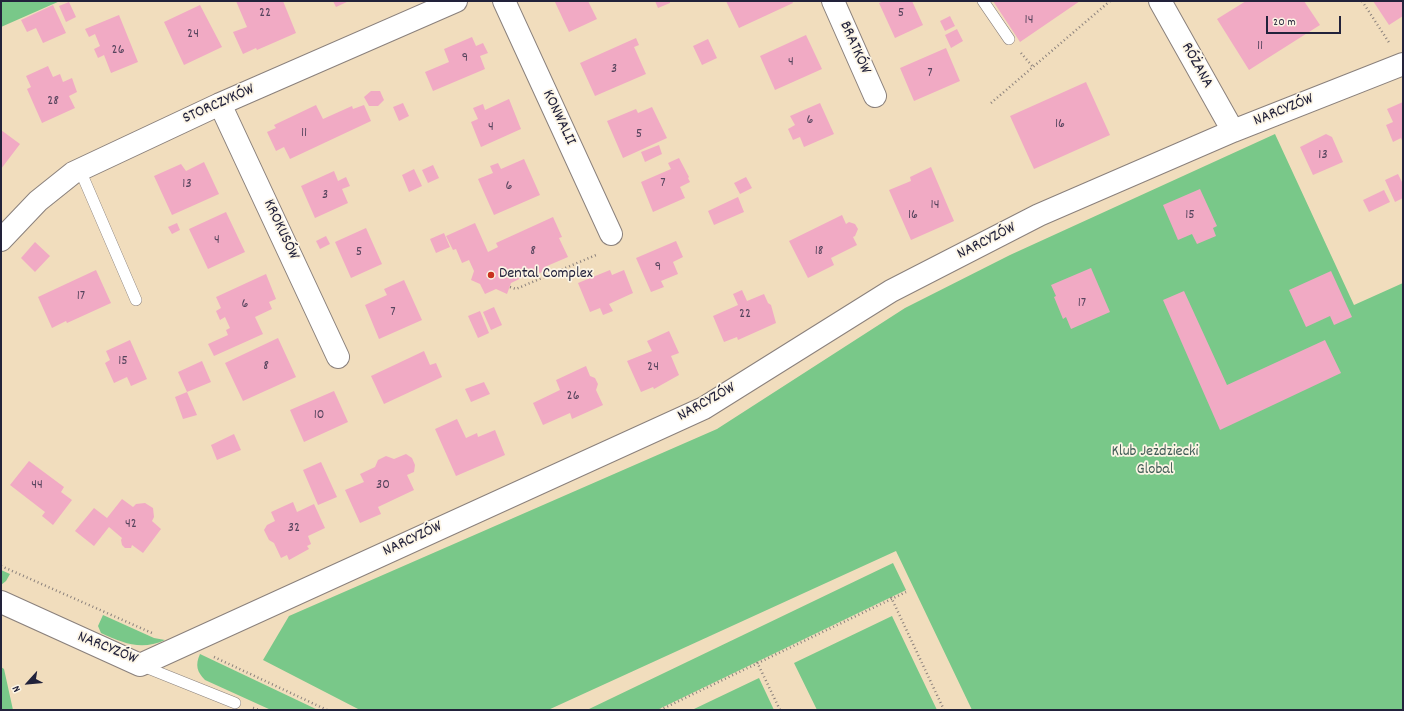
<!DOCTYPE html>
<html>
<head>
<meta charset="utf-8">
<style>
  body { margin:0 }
  #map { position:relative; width:1404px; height:711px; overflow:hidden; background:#f1ddbd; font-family:Dekko,sans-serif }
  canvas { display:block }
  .frame { position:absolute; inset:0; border:2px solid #22223b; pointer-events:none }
  .north { position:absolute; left:8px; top:663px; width:40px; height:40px; -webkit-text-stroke:3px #fcf5e5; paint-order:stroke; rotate:243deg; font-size:11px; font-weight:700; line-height:16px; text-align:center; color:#22223b }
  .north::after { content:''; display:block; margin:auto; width:14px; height:18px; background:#22223b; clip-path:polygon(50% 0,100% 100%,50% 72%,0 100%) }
  .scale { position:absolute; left:1266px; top:16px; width:75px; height:18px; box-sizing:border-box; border:2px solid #22223b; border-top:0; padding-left:5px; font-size:12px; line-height:14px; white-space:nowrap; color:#22223b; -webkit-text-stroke:3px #fcf5e5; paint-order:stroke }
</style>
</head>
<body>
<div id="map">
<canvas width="1404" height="711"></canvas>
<div class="frame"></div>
<div class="north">N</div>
<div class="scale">20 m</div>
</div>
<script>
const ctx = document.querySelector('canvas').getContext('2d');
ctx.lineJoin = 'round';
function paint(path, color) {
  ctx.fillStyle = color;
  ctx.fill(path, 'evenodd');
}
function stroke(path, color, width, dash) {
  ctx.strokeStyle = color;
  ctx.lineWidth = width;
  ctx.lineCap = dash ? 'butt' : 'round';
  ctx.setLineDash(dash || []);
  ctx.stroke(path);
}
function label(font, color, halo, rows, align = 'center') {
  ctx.font = font + ' Dekko,sans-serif';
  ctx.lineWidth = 3.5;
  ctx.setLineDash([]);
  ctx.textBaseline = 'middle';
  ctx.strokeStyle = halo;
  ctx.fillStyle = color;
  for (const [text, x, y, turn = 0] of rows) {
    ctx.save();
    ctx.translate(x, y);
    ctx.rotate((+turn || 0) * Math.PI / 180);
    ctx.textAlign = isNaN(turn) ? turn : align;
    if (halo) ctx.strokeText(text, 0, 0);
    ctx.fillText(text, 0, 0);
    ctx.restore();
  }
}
const green = new Path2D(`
  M1 1H60L1 27Z
  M1275 134 1354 305 1403 283V710H972L896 551 548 710H360L263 660 289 616 717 429 905 308 1010 255Z
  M893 563 906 590 657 710H587Z
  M1 570 10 574 6 581 1 585Z
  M103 615 154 638 165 640C141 651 123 643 101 633L98 626Z
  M892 616 937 710H817L794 663Z
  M200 654 318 710H271L205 680C197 672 195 665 200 654Z
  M1 667 4 669 13 710H1Z
  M759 678 774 710H694V709Z`);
const building = new Path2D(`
  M236 1H283L296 33 257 50 256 48 243 54 233 32 247 27Z
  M333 1H349L336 7Z
  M588 1 597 19 569 32 555 2Z
  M655 1H670V3L658 8Z
  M726 1H792L793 3 739 28Z
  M884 1H912L923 25 895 38 879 3Z
  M993 1H1080L1020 42Z
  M1246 1H1304L1320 25 1249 70 1217 19Z
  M1373 1H1403V16L1389 25Z
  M69 2 76 17 66 22 59 6Z
  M53 5 66 33 43 43 36 28 27 32 21 20Z
  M200 5 222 47 184 65 164 22Z
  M119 15 138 62 111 73 104 55 98 58 94 49 100 46 95 34 89 37 85 29Z
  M950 16 955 26 945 31 940 21Z
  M957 29 963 41 951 48 945 35Z
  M806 35 822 69 775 90 760 56Z
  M472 37 476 46 483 43 488 53 480 56 485 69 433 91 425 72 449 62 444 49Z
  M636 38 639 45 634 47 646 74 595 96 580 63Z
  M708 39 717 58 702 65 693 46Z
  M946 48 960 81 914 101 900 68Z
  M48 66 53 77 60 74 63 82 72 78 77 92 69 96 75 108 42 123 27 89 31 87 26 76Z
  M1086 82 1110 135 1034 169 1010 116Z
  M371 91H380L384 100 378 106H369L364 97Z
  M509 99 521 129 481 147 471 122 478 119 473 108 483 104 485 110Z
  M1403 102V143L1401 138 1393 142 1386 125 1393 122 1387 109Z
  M403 103 409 116 399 121 393 107Z
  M820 103 834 134 804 147 800 137 793 140 788 129 795 125 790 116Z
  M316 105 323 119 352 106 353 109 364 105 371 121 290 159 284 147 276 151 267 132 276 128 274 125Z
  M652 107 667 138 623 158 607 121 636 109 638 113Z
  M1 130 20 144 1 169Z
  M1326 134 1332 137 1343 162 1313 175 1300 147Z
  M659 145 662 154 645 162 641 152Z
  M679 158 689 177 688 178 690 182 680 187 685 198 653 212 641 182 671 169 668 163Z
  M524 159 540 195 494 215 478 179 493 173 490 166 498 163 501 169Z
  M204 162 219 194 172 215 154 176 181 164 186 171Z
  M433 165 439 178 428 183 422 170Z
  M931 167 954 221 911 240 889 190 911 181 910 177Z
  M414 169 422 186 409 192 402 175Z
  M334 171 338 181 346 177 350 186 342 189 348 203 315 218 301 186Z
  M1398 174 1403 184V198L1395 202 1385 180Z
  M746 177 752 188 740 194 734 183Z
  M1200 189 1217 226 1213 228 1216 236 1197 244 1192 234 1178 240 1163 205Z
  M1384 190 1390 202 1369 212 1363 200Z
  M738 197 744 212 714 225 708 211Z
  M226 212 245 252 208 269 189 229Z
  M842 215 846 224 849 222 855 224 858 229 855 236 853 237 857 245 831 258 834 265 808 278 789 241Z
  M553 217 562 237 559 238 568 257 547 266 549 269 540 273 538 270 511 283 507 294 496 289 485 294 480 284 471 280 474 271 469 260 462 263 456 249 453 250 446 236 475 223 488 252 498 247 496 243Z
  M177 223 180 230 172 234 168 227Z
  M366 228 382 264 351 278 335 242Z
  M444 233 450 247 436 253 430 239Z
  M326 236 330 244 320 249 316 241Z
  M676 241 683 257 673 262 678 274 661 281 664 287 651 292 636 258Z
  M35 242 50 256 35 272 21 258Z
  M1091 268 1110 312 1071 329 1066 317 1063 319 1054 297 1056 296 1051 285Z
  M96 270 111 303 67 323 66 321 52 328 38 297Z
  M610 270 612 275 624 270 633 293 609 304 613 311 603 315 600 308 590 312 578 283Z
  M1331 271 1352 317 1334 325 1330 316 1306 327 1289 290Z
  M266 274 276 299 269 302 272 309 255 317 263 334 214 356 208 344 228 335 226 330 230 328 225 317 220 320 216 311 221 308 216 297Z
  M404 280 422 320 379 339 365 305 387 295 384 289Z
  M742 290 747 301 764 294 768 303 771 305 776 323 738 340 737 337 724 342 713 316 738 305 733 294Z
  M1184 291 1227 385 1325 340 1341 373 1220 430 1163 300Z
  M494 307 502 325 491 330 483 312Z
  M480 311 489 333 478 338 468 316Z
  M669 331 679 353 671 356 679 375 654 389 653 387 641 392 627 361 652 351 647 341Z
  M278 338 296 377 243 401 225 363Z
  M130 340 147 379 131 386 127 377 114 383 105 363 110 360 106 351Z
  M424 351 430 365 436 363 442 377 384 404 371 376Z
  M202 361 211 382 187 392 178 372Z
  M586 366 590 376 595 378 598 384 596 390 603 405 572 419 570 413 543 425 533 403 560 390 556 380Z
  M484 382 490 394 471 402 465 389Z
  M334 391 348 422 304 442 290 410Z
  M187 392 197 415 183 419 175 397Z
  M457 419 466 438 477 433 478 437 495 430 505 455 456 476 435 429Z
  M234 434 241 450 217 460 211 445Z
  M406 454 412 458 415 465 414 472 407 475 414 490 378 507 381 514 360 523 345 490 364 482 360 474 375 467 378 460 386 456 394 459Z
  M29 461 64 487 61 492 72 500 53 525 42 516 45 512 10 485Z
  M321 462 337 497 318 505 303 470Z
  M122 499 133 507 136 504 145 503 153 508 154 517 152 521 161 529 143 553 132 545 131 548H125L122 545 121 540 122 538 109 527 94 546 75 531 94 508 107 518Z
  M293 502 297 512 314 504 325 528 308 536 311 544 307 546 309 549 289 560 287 555 281 558 274 543 269 540 264 530 267 525 275 521 271 512Z`);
const path = new Path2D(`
  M1362 1 1390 44
  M1021 53 1033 67
  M991 103 1110 1
  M510 287 516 289 596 255
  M1 566 152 633
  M891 597 944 710
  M214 657 327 710
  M757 662 780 710
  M253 708 260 710
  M660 710 906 592`);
const lane = new Path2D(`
  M983 1 1009 39
  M80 170 136 300
  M140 665 235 703`);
const street = new Path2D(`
  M504 1 611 234
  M833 1 875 96
  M1160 1 1233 131
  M220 104 338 357
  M1 240 38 201 73 173 220 104 456 1
  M1 602 140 665 704 408 891 291 1039 215 1233 131 1403 64`);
const markers = [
  [491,275,4,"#c8321e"]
];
const numberNames = [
  ["22",265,14],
  ["5",901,14],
  ["14",1029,21],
  ["24",193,35],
  ["11",1260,47],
  ["26",118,51],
  ["9",465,59],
  ["4",791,63],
  ["3",614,70],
  ["7",930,74],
  ["28",53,102],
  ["6",810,121],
  ["16",1060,125],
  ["4",491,128],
  ["11",304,134],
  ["5",639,135],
  ["13",1323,156],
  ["7",663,184],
  ["13",187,185],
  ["6",509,187],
  ["3",325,196],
  ["14",935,206],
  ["16",913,216],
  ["15",1190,216],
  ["4",217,241],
  ["8",533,252],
  ["18",819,252],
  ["5",359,253],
  ["9",658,268],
  ["17",81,297],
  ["17",1082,304],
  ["6",245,305],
  ["7",393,313],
  ["22",745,315],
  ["15",123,362],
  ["8",266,367],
  ["24",653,368],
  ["26",573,397],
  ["10",319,416],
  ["44",37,486],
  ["30",383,486],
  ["42",131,525],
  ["32",294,529]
];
const streetNames = [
  ["BRATKÓW",854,48,66],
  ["RÓŻANA",1196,66,61],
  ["STORCZYKÓW",219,105,-24],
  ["NARCYZÓW",1284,111,-22],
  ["KONWALII",558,118,65],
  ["KROKUSÓW",280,230,65],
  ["NARCYZÓW",987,242,-27],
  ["NARCYZÓW",707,403,-29],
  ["NARCYZÓW",413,540,-25],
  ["NARCYZÓW",107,649,22]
];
const poiNames = [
  ["Dental Complex",499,275]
];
const parkNames = [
  ["Klub Jeżdziecki",1155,453],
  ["Global",1155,471]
];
paint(green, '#79c889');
paint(building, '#f1aac4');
stroke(lane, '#8a807c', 12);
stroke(street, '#8a807c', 24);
stroke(path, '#8a807c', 2.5, [1, 3]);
stroke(lane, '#fff', 11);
stroke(street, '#fff', 22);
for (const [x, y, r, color] of markers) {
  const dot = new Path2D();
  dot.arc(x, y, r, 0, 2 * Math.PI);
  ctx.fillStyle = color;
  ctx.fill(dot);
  stroke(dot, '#fcf5e5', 1.5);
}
label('14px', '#56445d', null, numberNames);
label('16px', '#22223b', '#fcf5e5', streetNames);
label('16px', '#22223b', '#fcf5e5', poiNames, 'left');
label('16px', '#405c56', '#fcf5e5', parkNames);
</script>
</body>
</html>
